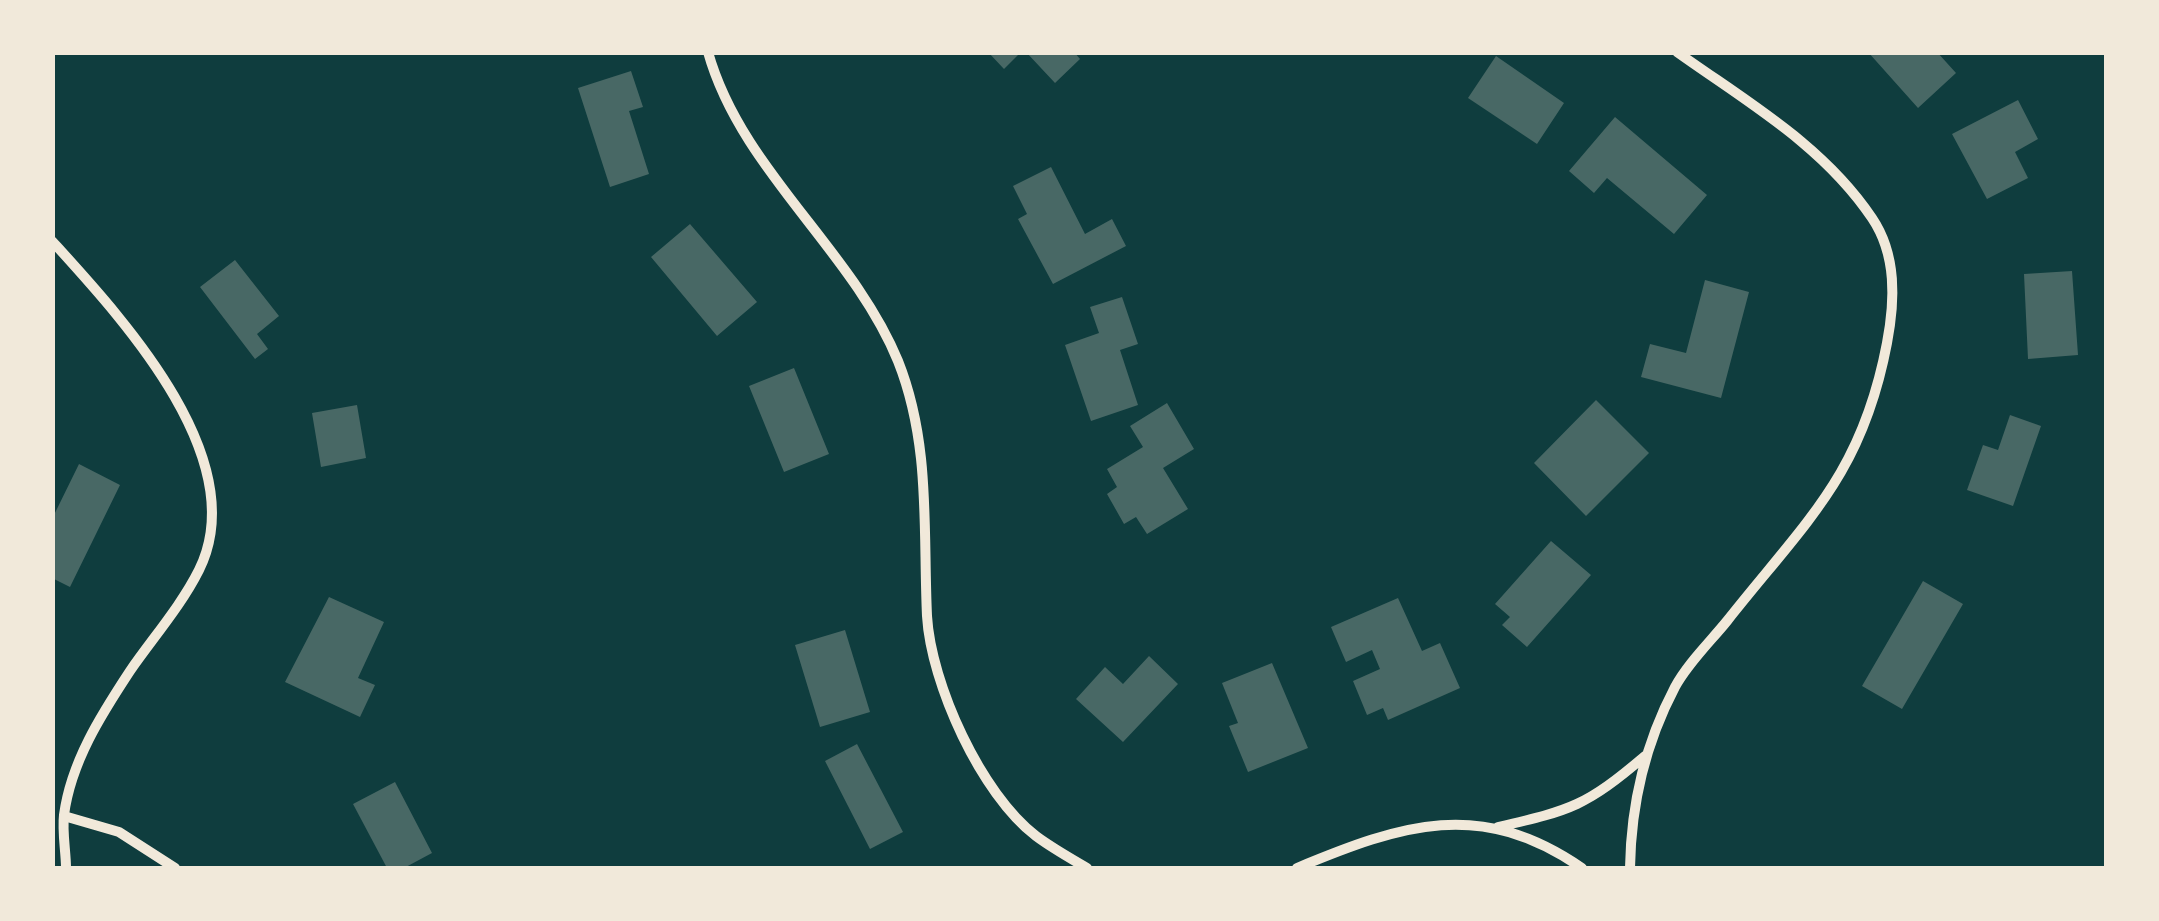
<!DOCTYPE html>
<html>
<head>
<meta charset="utf-8">
<style>
  body { margin:0 }
  #map { position:relative; width:2159px; height:921px; overflow:hidden; background:#0f3d3e; font-family:Karla,sans-serif }
  canvas { display:block }
  .frame { position:absolute; inset:0; border:55px solid #f1e9da; pointer-events:none }
</style>
</head>
<body>
<div id="map">
<canvas width="2159" height="921"></canvas>
<div class="frame"></div>
</div>
<script>
const ctx = document.querySelector('canvas').getContext('2d');
ctx.lineJoin = 'round';
function paint(path, color) {
  ctx.fillStyle = color;
  ctx.fill(path, 'evenodd');
}
function stroke(path, color, width, dash) {
  ctx.strokeStyle = color;
  ctx.lineWidth = width;
  ctx.lineCap = dash ? 'butt' : 'round';
  ctx.setLineDash(dash || []);
  ctx.stroke(path);
}
const building = new Path2D(`
  M988 52H1021L1004 69Z
  M1026 52H1074L1080 59 1055 83Z
  M1868 52H1937L1956 73 1918 108Z
  M1496 56 1564 103 1537 144 1468 98Z
  M631 71 643 107 629 111 649 174 610 187 578 88Z
  M2018 100 2038 139 2015 152 2028 178 1987 199 1952 134Z
  M1615 117 1707 195 1674 234 1607 178 1594 193 1569 171Z
  M1051 167 1085 234 1112 219 1126 246 1053 284 1018 219 1027 214 1013 186Z
  M690 224 757 302 717 336 651 257Z
  M235 260 279 316 257 334 268 349 255 359 200 287Z
  M2072 271 2078 355 2028 359 2024 274Z
  M1705 280 1749 292 1721 398 1641 377 1650 344 1686 353Z
  M1122 297 1138 344 1120 350 1138 405 1091 421 1065 345 1099 333 1090 307Z
  M794 368 829 454 784 472 749 386Z
  M1596 400 1649 453 1586 516 1534 463Z
  M1167 403 1194 449 1163 468 1188 509 1147 534 1136 517 1124 524 1107 494 1117 487 1107 469 1143 447 1130 426Z
  M357 405 366 458 321 467 312 413Z
  M2010 415 2041 426 2013 506 1967 490 1983 445 1998 450Z
  M79 464 120 485 70 587 52 578V519Z
  M1551 541 1591 575 1527 647 1502 625 1510 617 1495 604Z
  M1923 581 1963 604 1902 709 1862 686Z
  M329 597 384 622 358 678 375 685 360 717 285 682Z
  M1398 598 1422 651 1440 643 1460 688 1388 720 1383 708 1367 715 1353 681 1380 669 1372 650 1346 662 1331 627Z
  M845 630 870 712 820 727 795 645Z
  M1149 656 1178 684 1123 742 1076 699 1105 667 1123 684Z
  M1272 663 1308 748 1248 772 1229 726 1238 723 1222 683Z
  M857 744 903 832 870 849 825 761Z
  M395 782 432 853 404 868H387L353 804Z`);
const minor = new Path2D(`
  M708 52C741 170 852 249 898 361 931 444 923 529 927 616 931 684 981 794 1036 836 1052 848 1070 858 1087 868
  M52 241C121 317 254 459 199 570 181 606 152 639 130 671 101 715 71 762 64 815 62 832 66 852 66 868
  M64 816 119 832 175 868
  M1498 827C1572 810 1586 806 1645 756
  M1297 868C1403 824 1480 798 1582 868
  M1630 868C1631 804 1645 744 1675 687 1688 663 1710 642 1727 621 1806 521 1862 475 1887 343 1895 301 1897 255 1872 218 1823 145 1747 102 1677 52`);
paint(building, '#486865');
stroke(minor, '#f1e9da', 10);
</script>
</body>
</html>
